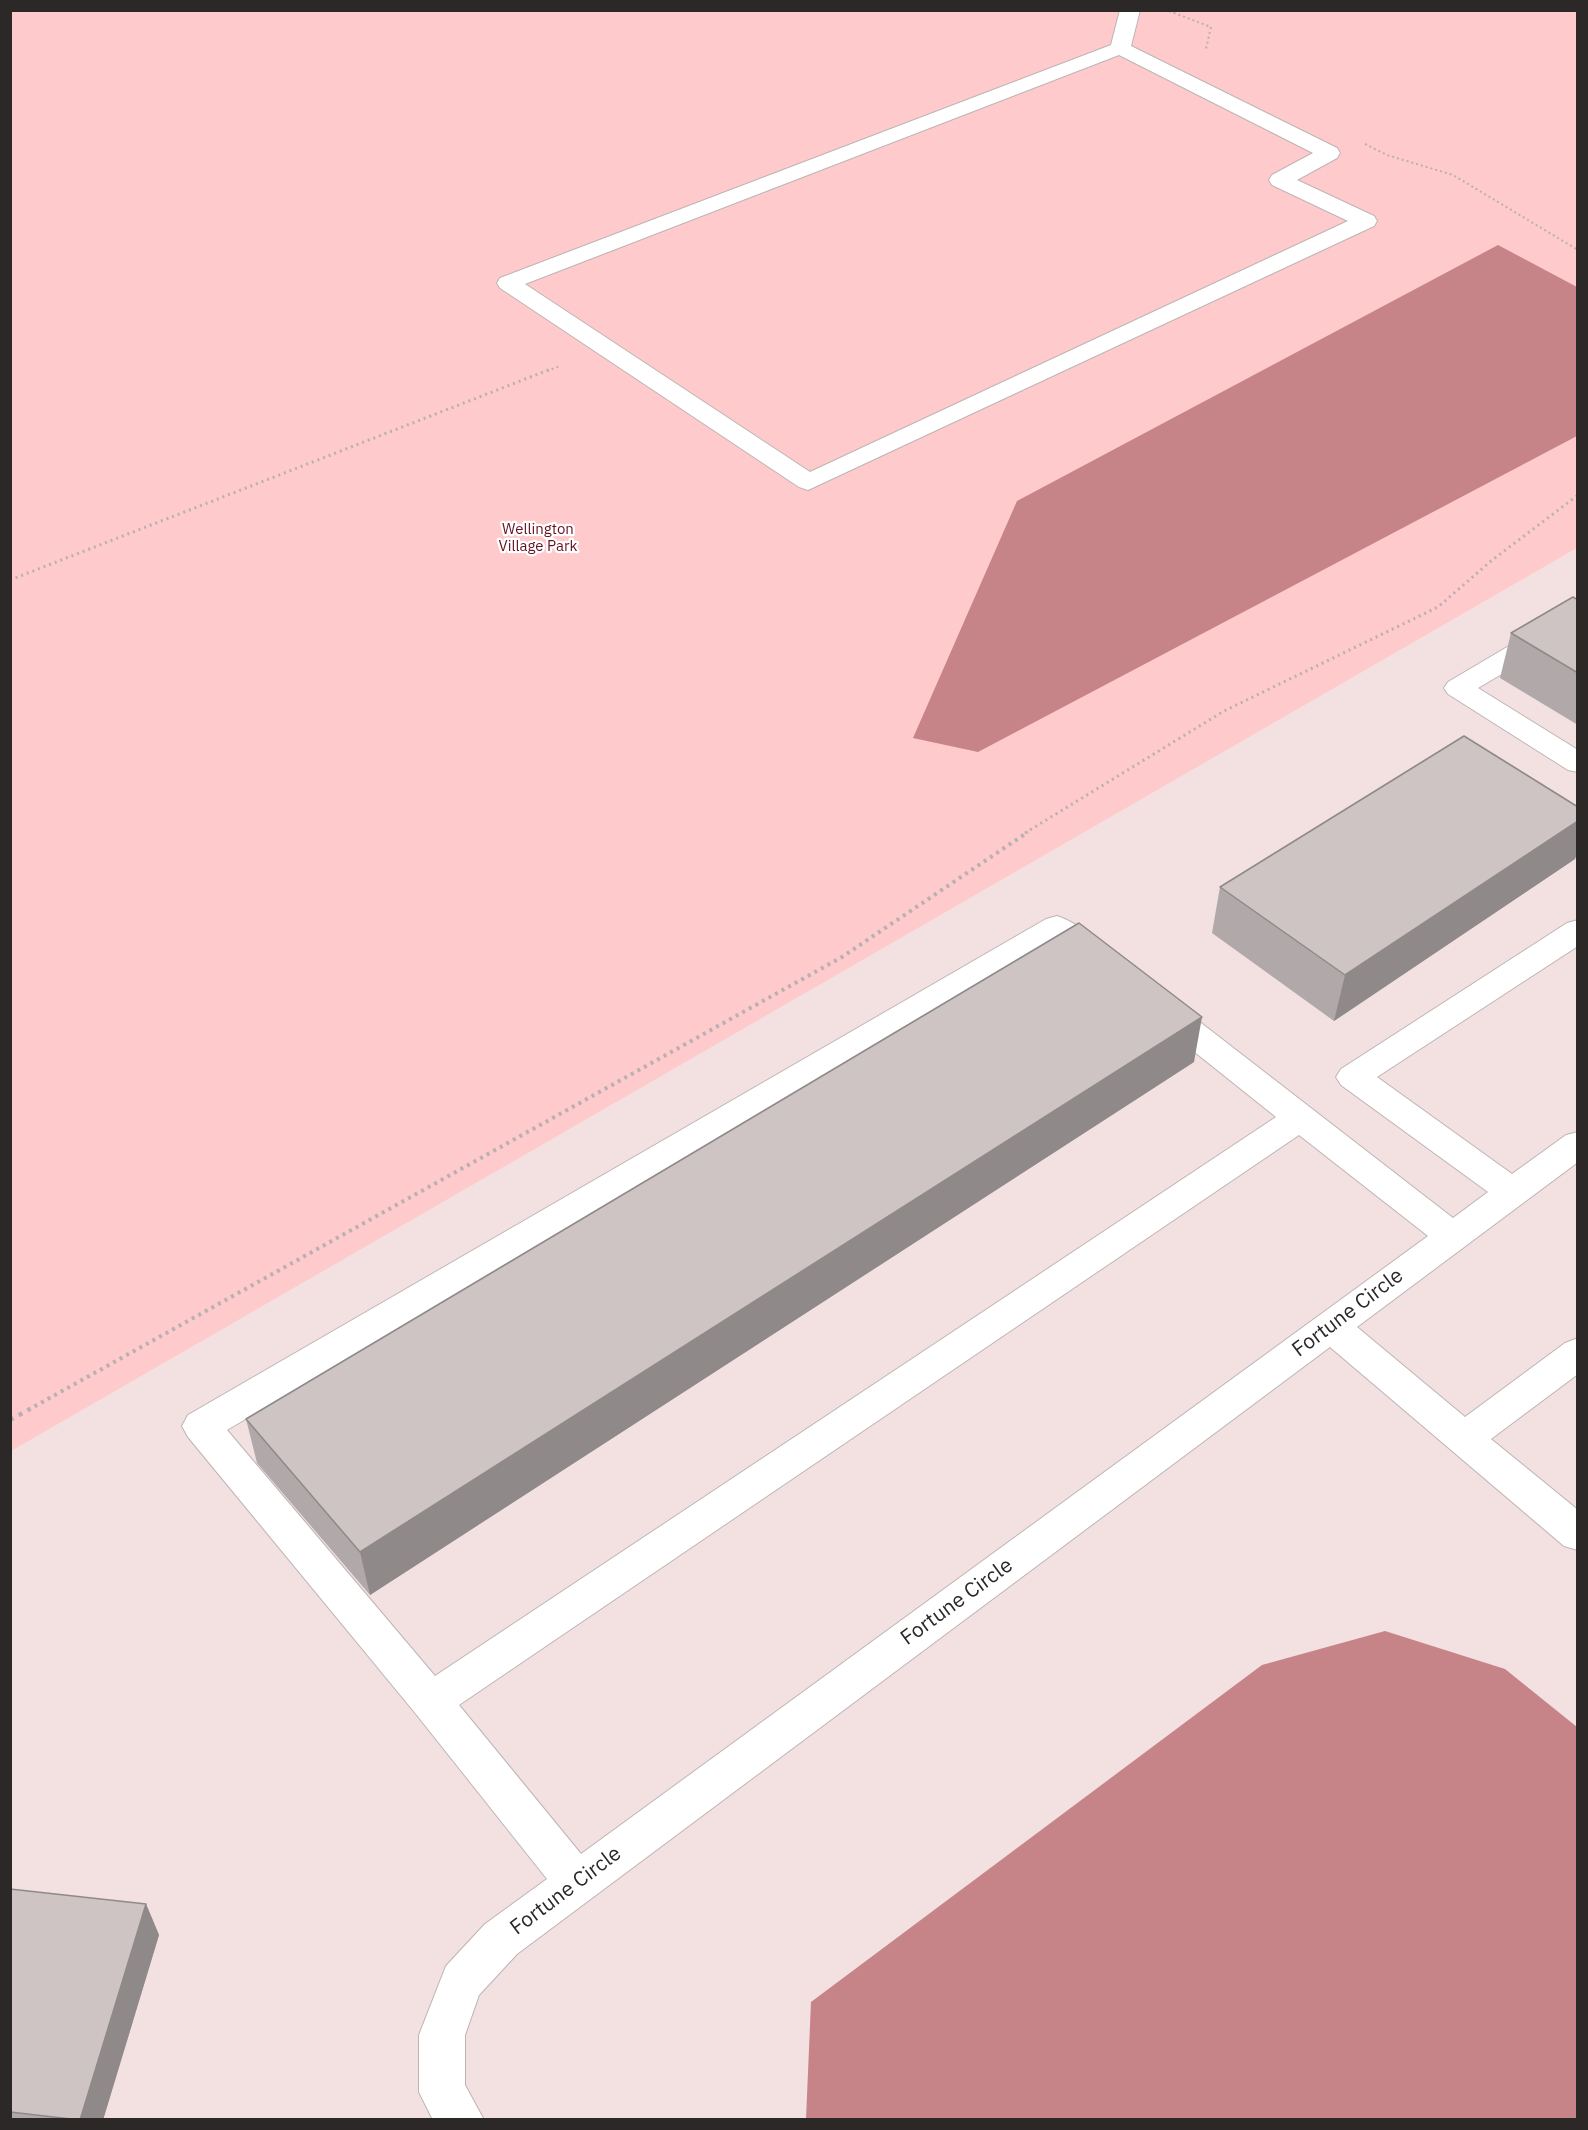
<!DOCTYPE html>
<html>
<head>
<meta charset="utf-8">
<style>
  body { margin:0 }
  #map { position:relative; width:1588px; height:2130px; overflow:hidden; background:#f9eeef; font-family:"IBM Plex Sans",sans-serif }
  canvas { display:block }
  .frame { position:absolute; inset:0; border:12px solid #2c2828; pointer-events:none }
</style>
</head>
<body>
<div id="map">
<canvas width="1588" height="2130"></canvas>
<div class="frame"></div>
</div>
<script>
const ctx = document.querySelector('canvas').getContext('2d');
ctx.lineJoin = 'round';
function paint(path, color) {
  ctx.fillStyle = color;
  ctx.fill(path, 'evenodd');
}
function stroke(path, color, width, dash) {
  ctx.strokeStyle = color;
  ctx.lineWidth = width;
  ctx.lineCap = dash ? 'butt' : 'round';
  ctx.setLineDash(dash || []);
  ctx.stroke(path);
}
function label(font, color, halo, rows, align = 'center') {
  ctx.font = font + ' "IBM Plex Sans",sans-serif';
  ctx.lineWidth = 4.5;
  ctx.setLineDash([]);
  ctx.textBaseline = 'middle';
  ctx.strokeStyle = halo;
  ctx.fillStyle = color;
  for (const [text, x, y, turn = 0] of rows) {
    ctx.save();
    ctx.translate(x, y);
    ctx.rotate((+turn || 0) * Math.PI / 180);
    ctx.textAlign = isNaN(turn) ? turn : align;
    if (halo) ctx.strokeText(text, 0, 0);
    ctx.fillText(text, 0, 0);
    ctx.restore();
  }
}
const built = new Path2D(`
  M1577 548V2119H11L10 1451Z`);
const green = new Path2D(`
  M11 11H1577V548L11 1451Z`);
const water = new Path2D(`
  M1498 245 1577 287V436L978 752 913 738 1017 501Z
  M1385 1631 1505 1669 1577 1727V2119H806L811 2002 1262 1665Z`);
const pathFar3 = new Path2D(`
  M1169 11 1211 27 1206 49
  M1365 144 1387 155 1453 175 1578 250
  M547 371 560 366`);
const pathFar2 = new Path2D(`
  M10 580 551 369
  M1025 833 1224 711 1438 607 1491 561 1578 495`);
const pathFar1 = new Path2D(`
  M28 1410 842 957 1028 832`);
const path = new Path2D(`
  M10 1420 30 1409`);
const minor = new Path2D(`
  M1120 10H1140L1131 46 1337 148 1340 153 1337 158 1297 180 1374 216 1377 221 1374 226 808 490 799 487 500 288 497 283 500 278 1111 45ZM1119 55 1313 153 1272 175 1269 180 1272 185 1348 221 810 472 525 284Z
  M1578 609V629L1478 688 1578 750V772L1568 770 1448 694 1444 688 1448 682 1568 611Z
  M1057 916C1076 922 1104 943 1115 960L1110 968C1087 974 1072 955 1055 942L227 1430 435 1676 1276 1117 1152 1018 1147 1010 1152 1002 1163 999 1174 1002 1453 1218 1488 1192 1341 1085 1336 1077 1341 1069 1567 923 1578 920V946L1377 1077 1512 1174 1566 1135 1578 1132V1162L1357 1327 1465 1417 1565 1343 1578 1338V1374L1491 1439 1578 1510V1550L1564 1546 1330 1347 517 1954 479 1995 465 2035V2085L484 2120H433L419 2092V2035L446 1966 485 1924 547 1879 416 1714 188 1437 182 1426 188 1415 1046 919ZM1299 1135 1428 1236 581 1854 459 1705Z`);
const wall = new Path2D(`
  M1578 600V725L1500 678 1511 633Z
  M1578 807V850L1575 859 1334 1021 1212 933 1220 887Z
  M1194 1062 370 1595 257 1463 246 1419Z
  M10 1889 146 1904 159 1935 103 2120H10Z`);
const shadedWall = new Path2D(`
  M1578 821V850L1575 859 1334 1021 1345 975Z
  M1202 1017 1194 1062 370 1595 360 1552Z
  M146 1904 159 1935 103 2120H80Z`);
const building = new Path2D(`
  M1573 597 1578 600V673L1511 633Z
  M1464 736 1578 807V821L1345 975 1220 887Z
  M1079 923 1202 1017 360 1552 246 1419Z
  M10 1889 146 1904 80 2120 10 2112Z`);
const farParknames = [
  ["Wellington",538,530],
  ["Village Park",538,547]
];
const nearStreetnames = [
  ["Fortune Circle",1348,1313,-37],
  ["Fortune Circle",957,1602,-36],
  ["Fortune Circle",566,1891,-37]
];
paint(built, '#f3e0e0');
paint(green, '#fecacc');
paint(water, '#c68489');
stroke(minor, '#beb4b4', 2);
stroke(pathFar3, '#b9b0b1', 2, [2, 3]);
stroke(pathFar2, '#b9b0b1', 3, [2, 4]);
stroke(pathFar1, '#b9b0b1', 4, [3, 4.5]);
stroke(path, '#b9b0b1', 4.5, [4, 6]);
paint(minor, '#fff');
paint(wall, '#b1a9a9');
paint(shadedWall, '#908989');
paint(building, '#cec4c4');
stroke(building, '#908989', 1.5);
label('15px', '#631423', '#fff', farParknames);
label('21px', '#2c2828', '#fff', nearStreetnames);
</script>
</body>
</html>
